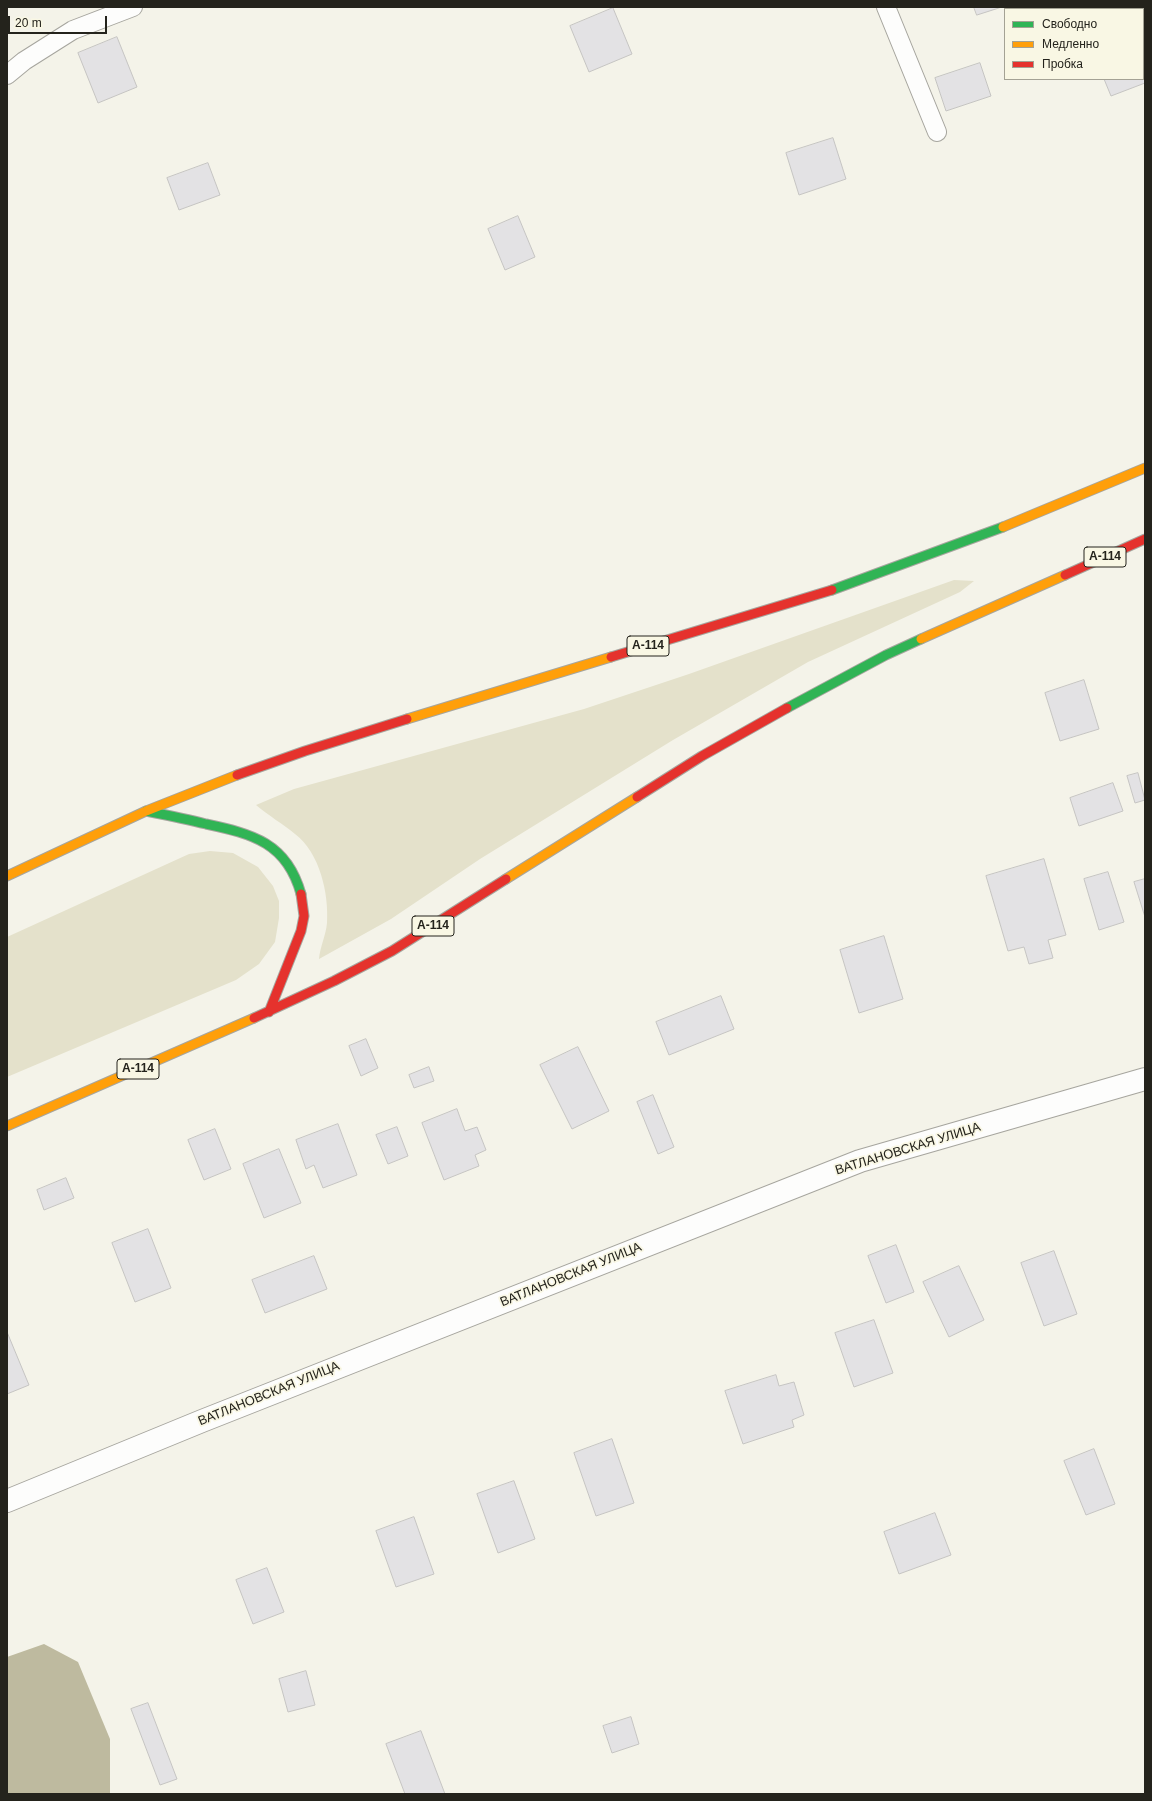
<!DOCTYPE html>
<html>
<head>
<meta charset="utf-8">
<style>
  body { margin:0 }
  #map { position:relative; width:1152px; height:1801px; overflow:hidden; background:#f4f3e9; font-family:Arial,sans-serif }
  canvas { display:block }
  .frame { position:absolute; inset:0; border:8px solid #24231c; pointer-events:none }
  .legend { position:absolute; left:1004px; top:8px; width:140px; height:72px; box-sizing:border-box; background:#f9f7e4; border:1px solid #a4a294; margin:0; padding:5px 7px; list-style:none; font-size:12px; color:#24231c }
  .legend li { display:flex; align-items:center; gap:8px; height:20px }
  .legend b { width:20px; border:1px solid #a4a294 }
  .scale { position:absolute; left:8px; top:16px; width:99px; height:18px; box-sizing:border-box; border:2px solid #24231c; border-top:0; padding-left:5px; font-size:12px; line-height:14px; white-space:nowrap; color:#24231c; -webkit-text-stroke:3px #f9f7e4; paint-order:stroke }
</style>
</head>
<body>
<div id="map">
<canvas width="1152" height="1801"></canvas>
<div class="frame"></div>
<ul class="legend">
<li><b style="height:5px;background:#30b455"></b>Свободно</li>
<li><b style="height:5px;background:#ff9f0a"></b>Медленно</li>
<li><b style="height:5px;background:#e5322d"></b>Пробка</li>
</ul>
<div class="scale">20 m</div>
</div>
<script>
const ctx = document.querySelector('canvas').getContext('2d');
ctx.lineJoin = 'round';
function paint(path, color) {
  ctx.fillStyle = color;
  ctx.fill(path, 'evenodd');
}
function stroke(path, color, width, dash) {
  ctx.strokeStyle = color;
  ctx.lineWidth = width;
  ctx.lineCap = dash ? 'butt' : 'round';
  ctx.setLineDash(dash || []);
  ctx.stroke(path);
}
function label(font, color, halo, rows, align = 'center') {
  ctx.font = font + ' Arial,sans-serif';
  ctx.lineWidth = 3.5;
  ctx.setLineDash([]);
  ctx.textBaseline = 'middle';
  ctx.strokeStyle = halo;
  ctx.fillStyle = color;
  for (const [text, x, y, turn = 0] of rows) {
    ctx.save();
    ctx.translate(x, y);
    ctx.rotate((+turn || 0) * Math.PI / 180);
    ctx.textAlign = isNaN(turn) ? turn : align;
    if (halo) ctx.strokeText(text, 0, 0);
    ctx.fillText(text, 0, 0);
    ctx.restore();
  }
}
const green = new Path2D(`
  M954 580 974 581 960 592 808 662 673 740 480 859 391 919 319 959C320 947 326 935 327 923 329 894 320 853 295 834 283 824 269 816 256 805L294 789 584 709 689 674Z
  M210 851 233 853 258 867 273 886 279 901V918L275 942 259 964 236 980 7 1077V937L189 854Z`);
const water = new Path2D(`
  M44 1644 78 1662 110 1739V1794H7V1657Z`);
const building = new Path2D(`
  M974 7H1002L977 15Z
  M613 8 632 54 589 72 570 26Z
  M1143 33H1145V83L1111 96 1104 79H1143Z
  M117 37 137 87 98 103 78 53Z
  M980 63 991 96 946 111 935 78Z
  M833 138 846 179 799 195 786 153Z
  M208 163 220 195 179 210 167 178Z
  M518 216 535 257 505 270 488 229Z
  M1084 680 1099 729 1060 741 1045 693Z
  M1138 773 1145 800 1135 803 1127 776Z
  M1113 783 1123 811 1079 826 1070 798Z
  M1044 859 1066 935 1048 940 1053 958 1029 964 1024 947 1008 951 986 876Z
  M1108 872 1124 922 1099 930 1084 879Z
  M1145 879V917L1134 882Z
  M884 936 903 999 859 1013 840 950Z
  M721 996 734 1029 669 1055 656 1022Z
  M366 1039 378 1068 361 1076 349 1046Z
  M578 1047 609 1111 572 1129 540 1065Z
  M429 1067 434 1081 414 1088 409 1075Z
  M653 1095 674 1147 658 1154 637 1102Z
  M457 1109 465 1131 477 1127 486 1150 475 1155 479 1166 444 1180 422 1123Z
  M338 1124 357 1175 323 1188 314 1165 306 1169 296 1140Z
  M397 1127 408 1156 388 1164 376 1135Z
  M215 1129 231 1169 204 1180 188 1140Z
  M279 1149 301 1203 264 1218 243 1164Z
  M66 1178 74 1198 44 1210 37 1190Z
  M148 1229 171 1288 135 1302 112 1243Z
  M896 1245 914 1292 886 1303 868 1256Z
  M1054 1251 1077 1314 1044 1326 1021 1263Z
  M314 1256 327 1289 265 1313 252 1280Z
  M959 1266 984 1320 949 1337 923 1282Z
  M874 1320 893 1373 854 1387 835 1333Z
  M7 1332 29 1385 7 1394Z
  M776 1375 779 1386 794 1382 804 1415 792 1420 794 1427 743 1444 725 1391Z
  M612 1439 634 1503 596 1516 574 1453Z
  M1094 1449 1115 1504 1086 1515 1064 1461Z
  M514 1481 535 1539 498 1553 477 1494Z
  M935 1513 951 1555 899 1574 884 1532Z
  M414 1517 434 1574 396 1587 376 1531Z
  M267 1568 284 1612 253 1624 236 1580Z
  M306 1671 315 1705 288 1712 279 1679Z
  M148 1703 177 1779 160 1785 131 1709Z
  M631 1717 639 1744 612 1753 603 1726Z
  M421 1731 445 1794H405L386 1744Z`);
const lane = new Path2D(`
  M886 7 937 132
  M7 75 24 61 73 30 133 7`);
const street = new Path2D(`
  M7 1501 202 1421 860 1161 1145 1079`);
const fast = new Path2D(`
  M832 590 1003 527
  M787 708 886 655 921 639
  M146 811C166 815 186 819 206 824 253 834 287 843 301 894`);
const slow = new Path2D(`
  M1003 527 1145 468
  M921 639 1065 575
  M407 719 611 657
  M7 876 146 811 237 775
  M506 879 637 797
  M7 1126 254 1018`);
const jam = new Path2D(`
  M1065 575 1145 539
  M611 657 832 590
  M237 775 305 751 407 719
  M637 797 702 756 787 708
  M269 1012 301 931 304 916 301 894
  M254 1018 334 981 392 951 506 879`);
const shields = [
  [1105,557,42],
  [648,646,42],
  [433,926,42],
  [138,1069,42]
];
const shieldNames = [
  ["А-114",1105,557],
  ["А-114",648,646],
  ["А-114",433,926],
  ["А-114",138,1069]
];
const streetNames = [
  ["ВАТЛАНОВСКАЯ УЛИЦА",908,1149,-17],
  ["ВАТЛАНОВСКАЯ УЛИЦА",571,1275,-22],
  ["ВАТЛАНОВСКАЯ УЛИЦА",269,1394,-22]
];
paint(green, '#e4e1cb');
paint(water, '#beba9f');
paint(building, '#e3e2e4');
stroke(building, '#c5c4c2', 1);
stroke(lane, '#a6a59e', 20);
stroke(street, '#a6a59e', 24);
stroke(fast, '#a6a59e', 11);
stroke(slow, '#a6a59e', 11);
stroke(jam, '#a6a59e', 11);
stroke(lane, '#fdfdfc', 18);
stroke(street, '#fdfdfc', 22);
stroke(fast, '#30b455', 9);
stroke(slow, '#ff9f0a', 9);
stroke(jam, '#e5322d', 9);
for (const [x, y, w] of shields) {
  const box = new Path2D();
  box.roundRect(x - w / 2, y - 10, w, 20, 3);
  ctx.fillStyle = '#f9f7e4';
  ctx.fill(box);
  stroke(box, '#24231c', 1);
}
label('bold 12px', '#24231c', null, shieldNames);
label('13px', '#24231c', '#f9f7e4', streetNames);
</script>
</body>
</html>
